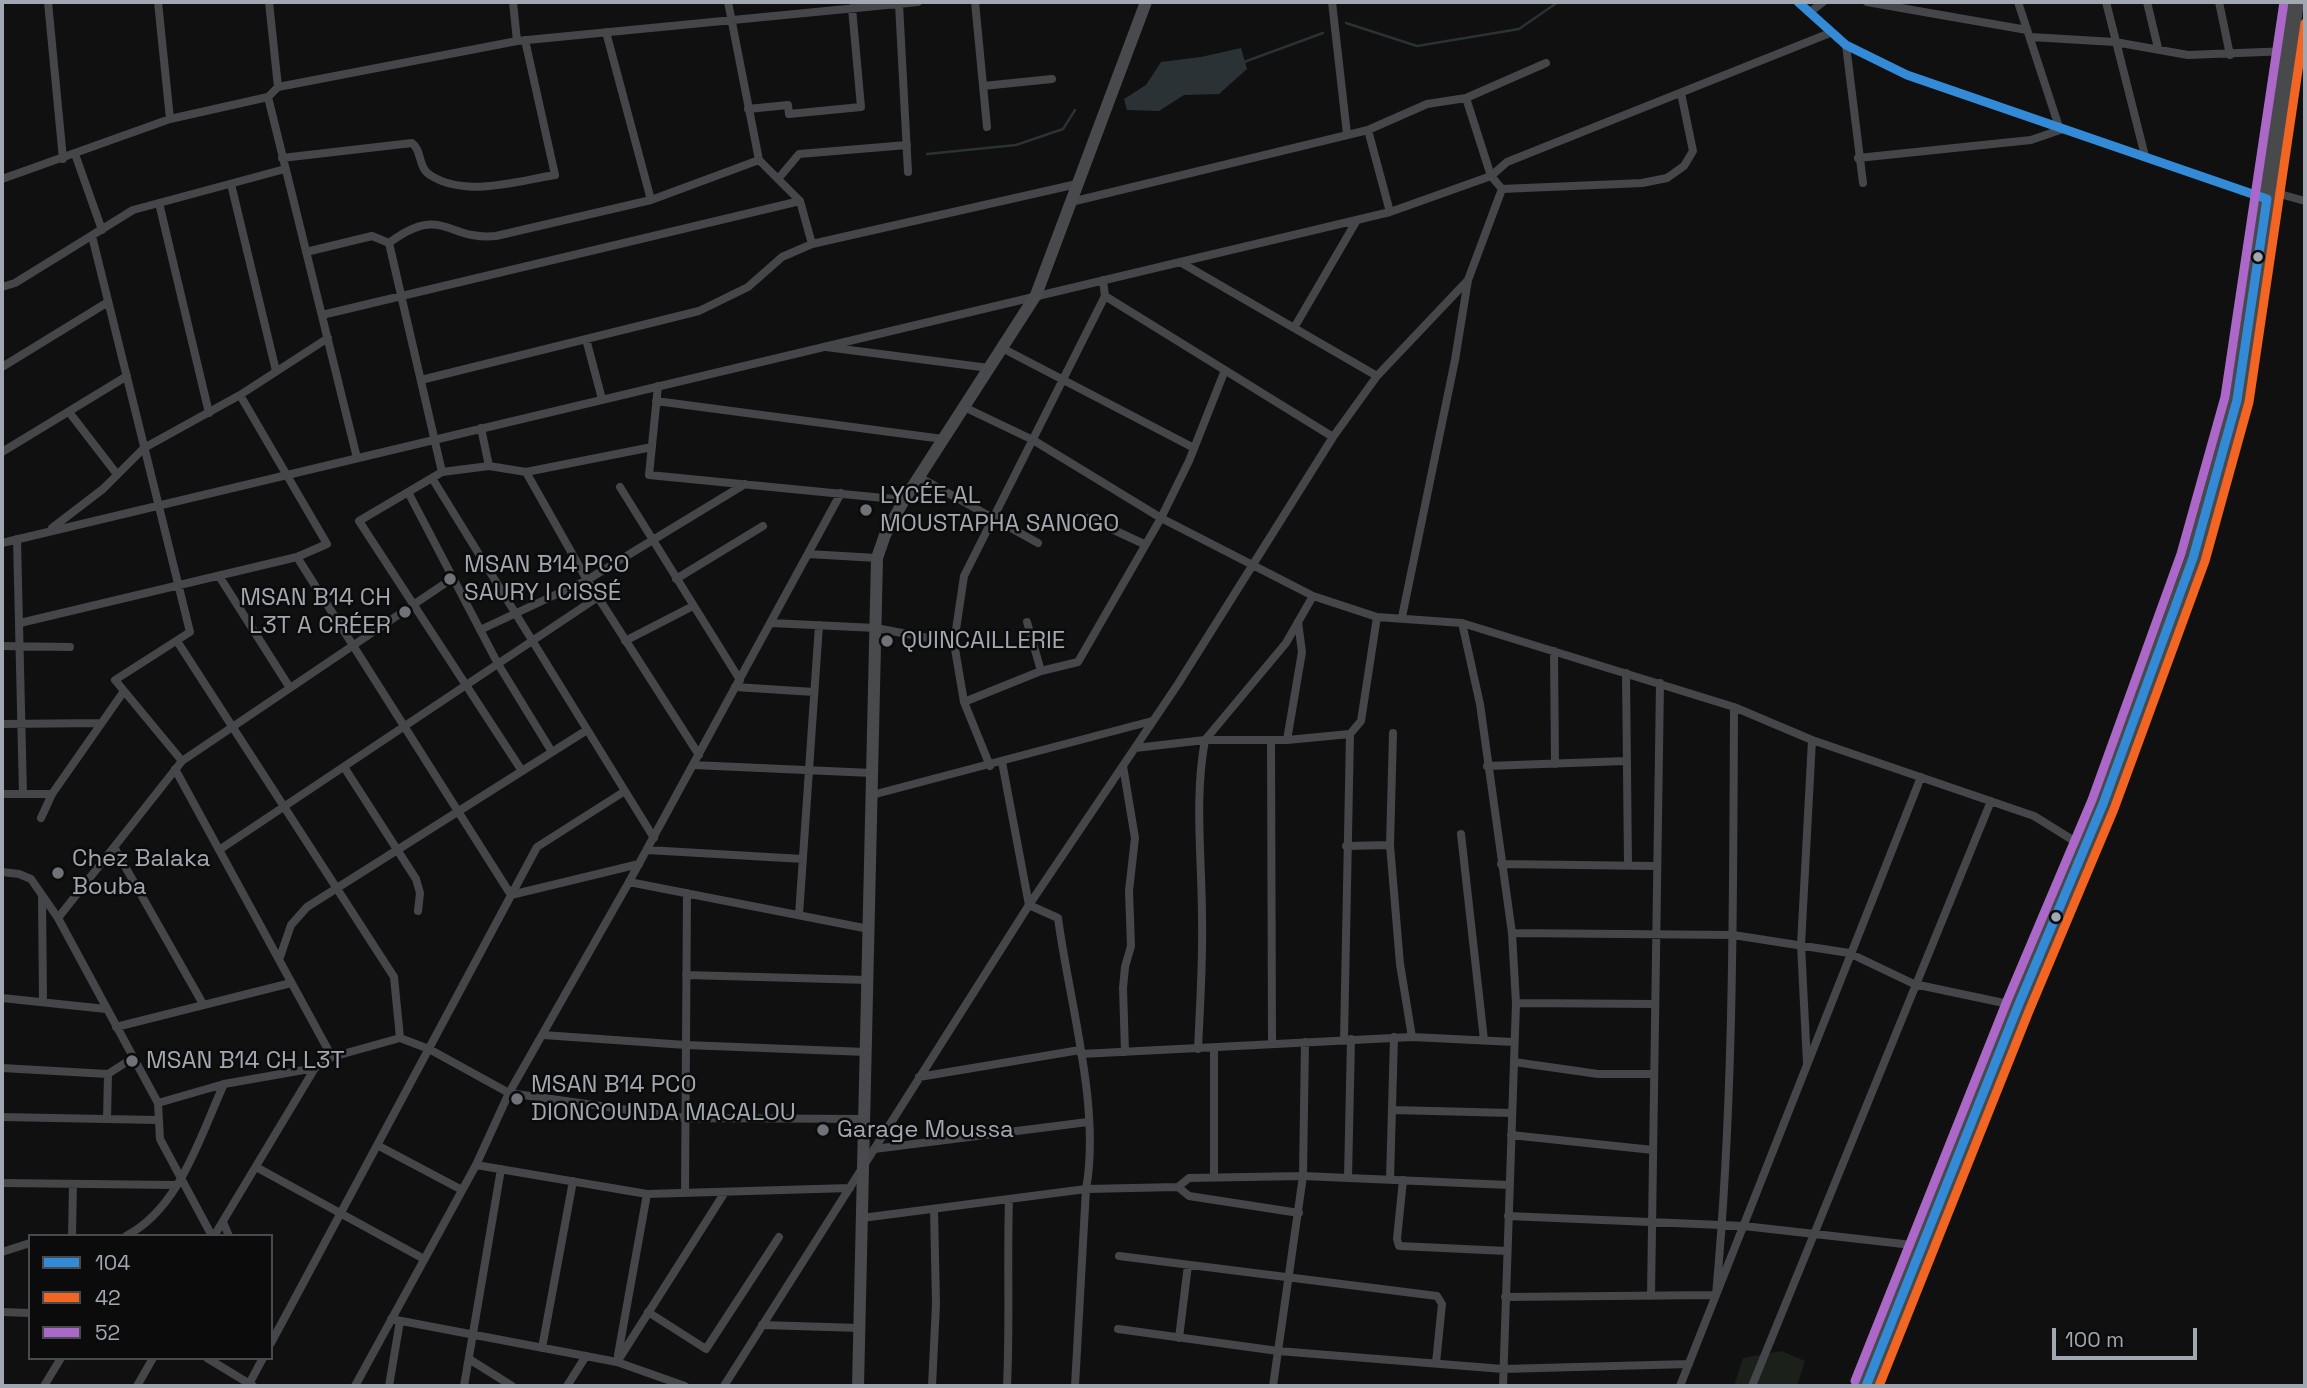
<!DOCTYPE html>
<html>
<head>
<meta charset="utf-8">
<style>
  body { margin:0 }
  #map { position:relative; width:2307px; height:1388px; overflow:hidden; background:#101011; font-family:"Space Grotesk",sans-serif }
  canvas { display:block }
  .frame { position:absolute; inset:0; border:4px solid #a2a8b1; pointer-events:none }
  .legend { position:absolute; left:28px; top:1234px; width:245px; height:126px; box-sizing:border-box; background:#0b0b0c; border:2px solid #474a4e; margin:0; padding:9px 12px; list-style:none; font-size:21px; color:#a2a8b1 }
  .legend li { display:flex; align-items:center; gap:14px; height:35px }
  .legend b { width:35px; border:2px solid #474a4e }
  .scale { position:absolute; left:2052px; top:1328px; width:145px; height:32px; box-sizing:border-box; border:4px solid #a2a8b1; border-top:0; padding-left:9px; font-size:21px; line-height:24px; white-space:nowrap; color:#a2a8b1; -webkit-text-stroke:5px #0b0b0c; paint-order:stroke }
</style>
</head>
<body>
<div id="map">
<canvas width="2307" height="1388"></canvas>
<div class="frame"></div>
<ul class="legend">
<li><b style="height:9px;background:#338bd7"></b>104</li>
<li><b style="height:9px;background:#f26522"></b>42</li>
<li><b style="height:9px;background:#ac68c9"></b>52</li>
</ul>
<div class="scale">100 m</div>
</div>
<script>
const ctx = document.querySelector('canvas').getContext('2d');
ctx.lineJoin = 'round';
function paint(path, color) {
  ctx.fillStyle = color;
  ctx.fill(path, 'evenodd');
}
function stroke(path, color, width, dash) {
  ctx.strokeStyle = color;
  ctx.lineWidth = width;
  ctx.lineCap = dash ? 'butt' : 'round';
  ctx.setLineDash(dash || []);
  ctx.stroke(path);
}
function label(font, color, halo, rows, align = 'center') {
  ctx.font = font + ' "Space Grotesk",sans-serif';
  ctx.lineWidth = 5;
  ctx.setLineDash([]);
  ctx.textBaseline = 'middle';
  ctx.strokeStyle = halo;
  ctx.fillStyle = color;
  for (const [text, x, y, turn = 0] of rows) {
    ctx.save();
    ctx.translate(x, y);
    ctx.rotate((+turn || 0) * Math.PI / 180);
    ctx.textAlign = isNaN(turn) ? turn : align;
    if (halo) ctx.strokeText(text, 0, 0);
    ctx.fillText(text, 0, 0);
    ctx.restore();
  }
}
const green = new Path2D(`
  M1782 1351 1805 1361 1797 1386H1734L1743 1358Z`);
const water = new Path2D(`
  M1241 48 1247 69 1219 94 1184 95 1159 111 1127 110 1124 99 1146 85 1161 62 1201 57Z`);
const stream = new Path2D(`
  M1346 23 1417 46 1519 29 1558 2
  M1244 62 1323 33
  M927 154 1016 145 1063 129 1075 110`);
const street = new Path2D(`
  M48 2 63 159
  M158 2 170 119
  M269 2 278 87
  M513 2 517 41
  M728 2 759 160
  M975 2 987 127
  M1332 2 1347 134
  M1798 2 1846 45 1907 75 2267 199
  M1867 2 2027 30
  M2106 2 2145 156
  M2147 2 2158 48
  M2219 2 2230 55
  M899 4 908 172
  M1810 12 1823 2
  M606 32 651 200
  M2031 37 2115 42 2188 55 2289 51
  M1846 45 1863 183
  M983 86 1052 79
  M268 97 357 458
  M748 109 788 105 789 114 861 107 852 8
  M1368 130 1427 104 1466 98
  M75 154 102 230
  M282 158 412 143C422 150 418 168 430 175 465 198 517 181 555 175L525 40
  M1858 158 2031 140 2060 130 2018 2
  M2 179 170 119 268 97 278 87 517 41 918 2
  M778 179 799 154 907 145
  M231 184 276 371
  M1502 189 1642 183 1667 178 1684 166 1693 151 1681 93
  M2269 191 2305 201
  M1071 202 1368 130 1390 212
  M159 203 209 413
  M92 236 190 632 115 680 182 761
  M389 243C442 203 447 241 496 236L651 200 759 160 800 201 812 244
  M306 252 372 236 389 243 442 472
  M1180 262 1377 376
  M2 287 15 283 133 210 285 169
  M1105 296 1333 437
  M322 315 800 201
  M1294 328 1357 220
  M586 339 602 399
  M826 347 989 368
  M1002 348 1194 448
  M2 367 108 302
  M421 380 699 311 748 287 782 257 812 244 1077 184
  M658 386 649 475 904 500
  M656 401 943 439
  M964 407 1033 440 1161 518 1313 596 1377 617 1462 623 1734 707 1812 740 2034 816 2084 847
  M69 412 116 473
  M481 428 489 466
  M2 452 127 376
  M526 472 587 580 699 755
  M919 477 1038 543
  M432 478 654 838
  M620 487 740 680
  M408 492 498 664 552 752
  M1088 518 1144 544
  M52 528 103 489 144 448 240 395 328 338
  M17 539 23 794
  M2 543 1390 212 1491 176 1507 162 1830 33
  M808 554 877 558
  M297 557 511 895 639 864
  M219 576 290 688
  M676 579 763 526
  M1402 617 1455 360 1468 280
  M1027 622 1041 671
  M20 623 297 557 327 544 240 395
  M771 623 876 628 954 643
  M1462 623 1480 704 1512 933 1516 1003 1503 1386
  M480 630 587 580 745 484
  M177 641 394 977 400 1038 332 1057 315 1068 214 1236
  M625 641 693 606
  M2 646 70 647
  M1554 651 1555 764
  M1626 673 1628 865
  M735 687 814 692
  M964 702 1041 671 1078 662 1161 518 1189 461 1225 370
  M2 724 101 723
  M1393 733 1390 845 1400 964 1412 1037
  M1271 740 1272 1043
  M1287 740 1302 652 1298 622
  M1135 748 1205 740H1287L1350 734
  M1002 762 1029 905 1058 918C1069 1001 1101 1108 1086 1189L1075 1386
  M693 765 872 773
  M990 766 964 702 954 643 964 576 1105 296 1103 280
  M1123 766 1135 838 1129 891 1131 946 1125 967 1123 988 1125 1052
  M1487 766 1626 761
  M344 767 416 879 420 893 418 911
  M175 769 332 1057
  M522 771 359 521 442 472 489 466 526 472 652 447
  M2 794H52
  M872 795 1152 721
  M41 818 52 794 124 691
  M1461 834 1484 1040
  M1346 846 1390 845
  M114 847 203 1004
  M219 850 598 597
  M647 850 803 859
  M1501 864 1656 866
  M2 872 19 874 31 879 58 918 158 1103 160 1139 212 1236
  M629 882 869 929
  M42 895 43 1002
  M799 915 819 625
  M58 918 182 761 453 578
  M1512 933 1733 935 1849 953 1914 984 2018 1006
  M279 960 291 925 307 907 587 730
  M686 975 868 980
  M2 998 106 1009
  M1516 1003 1655 1004
  M116 1027 291 983
  M543 1035 686 1045 866 1052
  M400 1038 429 1049 509 1093 685 1118 864 1119
  M1344 1040 1350 734 1361 721 1377 617
  M1198 1049C1200 1005 1203 962 1202 919 1202 859 1194 799 1205 740L1286 643 1313 596
  M1081 1054 1412 1037 1514 1042
  M1514 1062 1598 1074H1654
  M1807 1063 1801 945 1812 740
  M2 1068 108 1074 133 1058
  M919 1077 1080 1050
  M158 1103 224 1084 315 1068
  M1392 1110 1512 1113
  M2 1117 157 1120
  M107 1119 108 1074
  M1511 1135 1653 1150
  M377 1145 462 1190
  M874 1149 1088 1122
  M476 1165 647 1194 850 1188
  M256 1167 424 1259
  M1214 1177V1048
  M1348 1178 1351 1039
  M1390 1180 1394 1037
  M1403 1180 1397 1239 1399 1246 1507 1251
  M2 1183 176 1185
  M1178 1187 1189 1178 1303 1176 1509 1185
  M685 1193 687 893
  M1508 1216 1744 1226 1921 1246
  M862 1218 1086 1189 1178 1187 1189 1196 1299 1213
  M223 1222 229 1236
  M72 1236 73 1184
  M126 1236C180 1208 200 1136 224 1084
  M2 1252 30 1243
  M1119 1256 1437 1296 1442 1304 1436 1363
  M1651 1296 1660 683
  M1505 1297 1716 1295C1734 1100 1733 903 1734 707
  M2 1312 30 1313
  M648 1312 706 1349 779 1237
  M391 1319 617 1362 685 1386
  M762 1325 860 1328
  M1118 1329 1278 1351 1503 1369 1689 1364
  M1179 1338 1188 1265
  M271 1343 537 847 625 791
  M542 1348 573 1181
  M618 1355 647 1194
  M207 1358 253 1386
  M469 1359 512 1386
  M617 1362 725 1192
  M249 1384 263 1358
  M44 1386 61 1358
  M137 1386 153 1358
  M355 1386 476 1165 509 1093 629 882 841 493
  M389 1386 400 1321
  M464 1386 501 1169
  M567 1386 586 1356
  M724 1386 1029 905 1178 684 1333 437 1377 376 1468 280 1502 189 1491 176 1466 98 1546 63
  M932 1386 936 1304 934 1209
  M1007 1386C1010 1323 1007 1262 1009 1199
  M1273 1386 1303 1176 1305 1042
  M1680 1386 1921 777
  M1752 1386 1991 801`);
const secondary = new Path2D(`
  M858 1386 877 558 885 535 904 500 1036 295 1146 2`);
const highway = new Path2D(`
  M1866 1386 2018 1006 2103 804 2193 558 2237 400 2296 2`);
const bus1 = new Path2D(`
  M1798 2 1846 45 1907 75 2267 199
  M1866 1386 2018 1006 2103 804 2193 558 2237 400 2267 199`);
const bus2 = new Path2D(`
  M1879 1386 2029 1011 2114 809 2205 561 2249 402 2305 23`);
const bus3 = new Path2D(`
  M1855 1381 2007 1001 2092 800 2181 554 2225 397 2284 2`);
const markers = [
  [2258,257,6,"#a2a8b1"],
  [866,510,7,"#6f7379"],
  [450,579,7,"#6f7379"],
  [405,612,7,"#6f7379"],
  [887,641,7,"#6f7379"],
  [58,873,7,"#6f7379"],
  [2056,917,6,"#a2a8b1"],
  [132,1061,7,"#6f7379"],
  [517,1099,7,"#6f7379"],
  [823,1130,7,"#6f7379"]
];
const poiNames = [
  ["LYCÉE AL",880,496],
  ["MOUSTAPHA SANOGO",880,524],
  ["MSAN B14 PCO",464,565],
  ["SAURY I CISSÉ",464,593],
  ["MSAN B14 CH",391,598,"right"],
  ["L3T A CRÉER",391,626,"right"],
  ["QUINCAILLERIE",901,641],
  ["Chez Balaka",72,859],
  ["Bouba",72,887],
  ["MSAN B14 CH L3T",146,1061],
  ["MSAN B14 PCO",531,1085],
  ["DIONCOUNDA MACALOU",531,1113],
  ["Garage Moussa",837,1130]
];
paint(green, '#1b201b');
paint(water, '#2a3236');
stroke(stream, '#2a3236', 2.5);
stroke(street, '#454649', 8);
stroke(secondary, '#494a4d', 12);
stroke(highway, '#47494a', 16);
stroke(bus1, '#338bd7', 9);
stroke(bus2, '#f26522', 9);
stroke(bus3, '#ac68c9', 9);
for (const [x, y, r, color] of markers) {
  const dot = new Path2D();
  dot.arc(x, y, r, 0, 2 * Math.PI);
  ctx.fillStyle = color;
  ctx.fill(dot);
  stroke(dot, '#0b0b0c', 2.5);
}
label('24px', '#a2a8b1', '#0b0b0c', poiNames, 'left');
</script>
</body>
</html>
